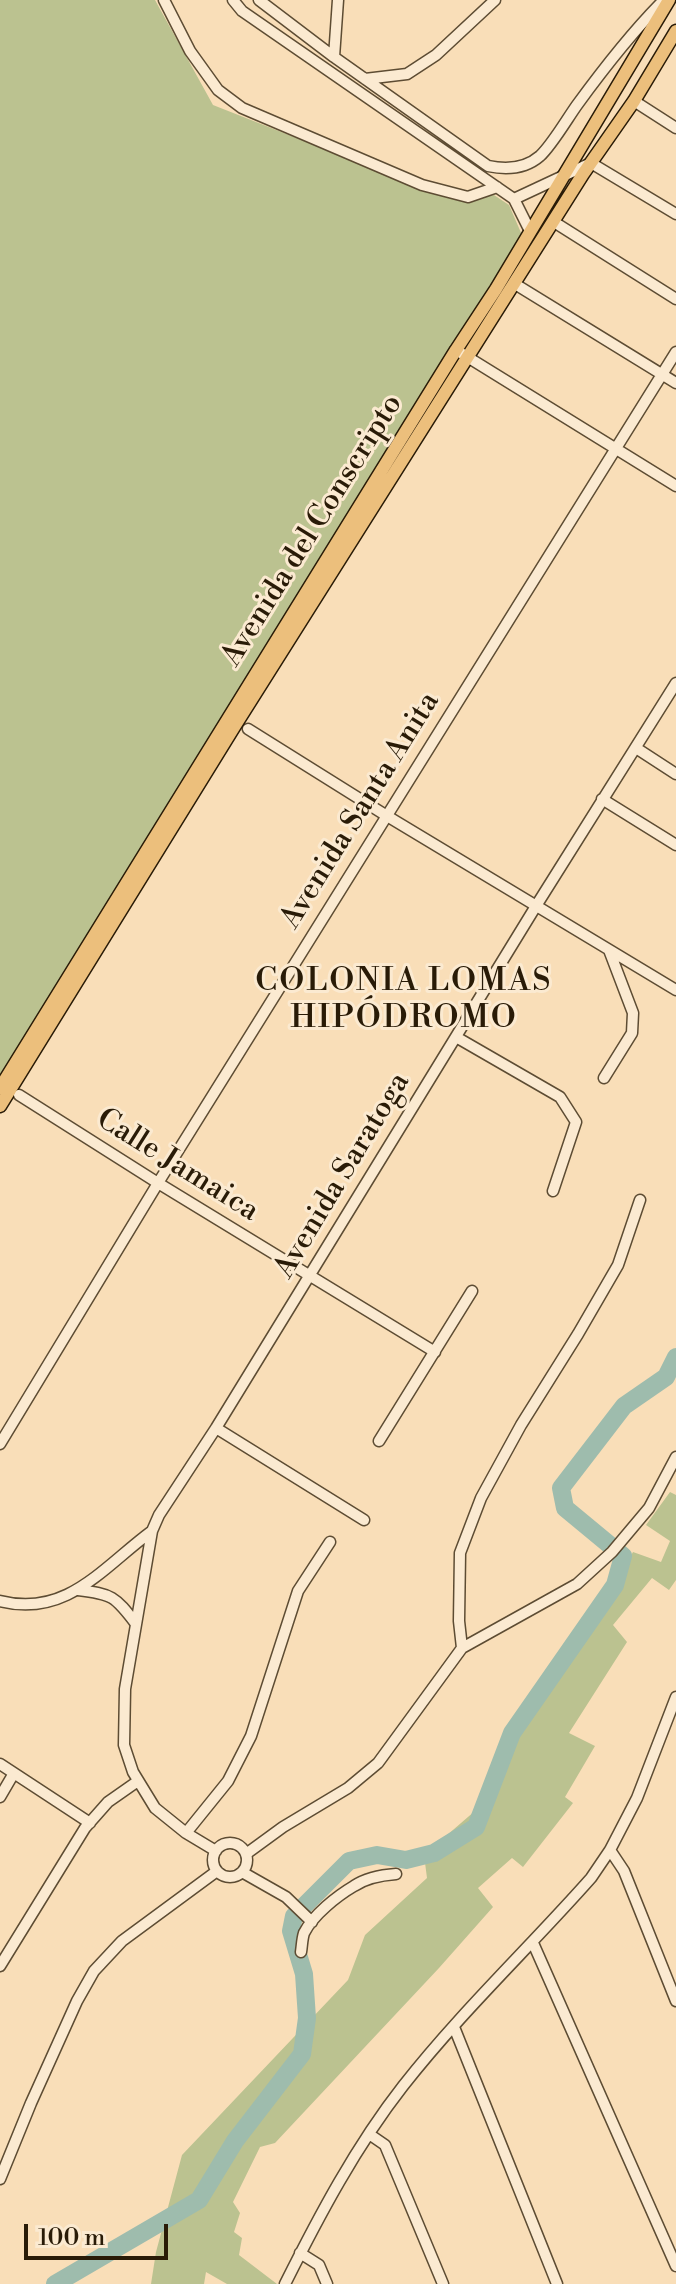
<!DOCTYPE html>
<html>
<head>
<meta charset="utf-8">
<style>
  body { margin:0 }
  #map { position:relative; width:676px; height:2284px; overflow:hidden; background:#f9deb8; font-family:"Libre Bodoni",serif }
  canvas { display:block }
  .scale { position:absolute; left:24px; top:2224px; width:144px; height:36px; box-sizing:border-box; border:4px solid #291b07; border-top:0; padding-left:10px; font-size:24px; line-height:28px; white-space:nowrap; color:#291b07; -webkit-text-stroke:6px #fbead1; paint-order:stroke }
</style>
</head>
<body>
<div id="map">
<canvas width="676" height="2284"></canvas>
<div class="scale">100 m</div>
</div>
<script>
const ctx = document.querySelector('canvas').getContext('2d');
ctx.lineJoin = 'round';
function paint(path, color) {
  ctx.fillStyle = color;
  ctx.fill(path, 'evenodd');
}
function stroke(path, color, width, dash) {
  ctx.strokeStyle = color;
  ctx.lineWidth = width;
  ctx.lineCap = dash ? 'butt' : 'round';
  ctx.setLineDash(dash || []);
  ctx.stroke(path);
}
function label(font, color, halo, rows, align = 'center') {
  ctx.font = font + ' "Libre Bodoni",serif';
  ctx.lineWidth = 6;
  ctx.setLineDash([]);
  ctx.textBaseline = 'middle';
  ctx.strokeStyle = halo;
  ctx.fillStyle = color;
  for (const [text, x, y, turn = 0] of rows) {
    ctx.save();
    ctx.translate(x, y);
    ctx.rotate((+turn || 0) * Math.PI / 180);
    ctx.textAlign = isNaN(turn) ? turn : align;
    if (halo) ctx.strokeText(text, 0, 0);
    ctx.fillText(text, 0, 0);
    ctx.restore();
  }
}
const green = new Path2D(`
  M0 0H155L213 105 370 167 468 200 494 195 509 205 522 235 214 736 0 1078Z
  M670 1492 676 1495V1580L669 1590 652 1578 613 1625 627 1642 569 1733 595 1746 565 1797 573 1803 523 1867 512 1858 478 1888 493 1907 439 1968 275 2143 260 2147 233 2202 240 2213 234 2232 242 2238 239 2255 277 2284H227L206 2272 204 2284H151L156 2252 182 2155 348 1980 365 1935 427 1878 424 1855 483 1804 510 1731 598 1613 633 1552 661 1562 670 1541 646 1525Z`);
const river = new Path2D(`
  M55 2284 199 2200 235 2141 302 2054 307 2018 304 1974 291 1931 294 1916 349 1861 377 1855 406 1860 434 1853 476 1827 512 1733 615 1585 623 1556 565 1508 561 1488 624 1406 666 1377 676 1357`);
const minor = new Path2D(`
  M164 0 190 51 218 90 242 108 422 185 468 197 497 187
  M233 0 242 11 514 199 530 231
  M259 0 334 57 488 166C507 170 525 169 540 156 552 145 567 119 577 105 604 68 631 33 664 0
  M334 57 338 0
  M365 79 407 74 436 55 495 0
  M634 101 676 128
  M514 199 591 163 676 214
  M554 222 676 299
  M515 284 676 383
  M461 353 676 486
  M248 729 387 816 676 990
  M636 748 676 774
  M602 799 676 845
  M456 1037 560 1097 576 1122 553 1191
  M604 1078 632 1033 633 1013 609 950
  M19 1095 158 1183 435 1352
  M216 1428 364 1520
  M379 1441 472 1291
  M0 1444 158 1183 676 352
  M78 1590C112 1594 115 1596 136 1624
  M0 1601C67 1618 103 1567 152 1531
  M462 1648 459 1621 460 1553 481 1498 521 1425 578 1334 618 1265 640 1200
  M0 1764 90 1823
  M0 1797 14 1773
  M186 1833 228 1781 251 1736 298 1591 330 1542
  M213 1860a17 17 0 1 1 34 0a17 17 0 1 1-34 0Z
  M610 1850 624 1871 676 2001
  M216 1851 186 1833 155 1808 133 1772 124 1745 125 1689 152 1531 159 1515 216 1428 536 906 676 683
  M246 1854 283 1827 348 1788 378 1763 462 1648 577 1584 612 1552 649 1508 676 1457
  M242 1872 286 1897 312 1922
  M533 1943 676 2266
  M301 1952C302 1946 302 1939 304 1933 313 1915 337 1896 354 1886 366 1878 382 1875 396 1874
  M0 1966 85 1828 108 1802 138 1781
  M454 2027 557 2284
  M369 2134 385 2145 443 2284
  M0 2179 31 2103 77 2001 94 1971 122 1941 217 1871
  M300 2253 319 2265 327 2284
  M285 2284C319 2216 356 2146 403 2086 461 2012 530 1947 591 1878L610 1850 637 1798 676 1697`);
const major = new Path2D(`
  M0 1088 456 350 496 289 669 0
  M0 1106 234 727 583 174 634 101 676 31`);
const streetNames = [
  ["Avenida del Conscripto",313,531,-58],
  ["Avenida Santa Anita",361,811,-58],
  ["Calle Jamaica",177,1166,32],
  ["Avenida Saratoga",343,1176,-59]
];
const neighbourhoodNames = [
  ["COLONIA LOMAS",404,982],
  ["HIPÓDROMO",404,1019]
];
paint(green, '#bbc290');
stroke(river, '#9ebcad', 18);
stroke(minor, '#5d4c33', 13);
stroke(major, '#291b07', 15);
stroke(minor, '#fbead1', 10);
stroke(major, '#ecbf7c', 12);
label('30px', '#291b07', '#fbead1', streetNames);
ctx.letterSpacing = '2px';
label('32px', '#291b07', '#fbead1', neighbourhoodNames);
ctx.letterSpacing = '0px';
</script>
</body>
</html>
